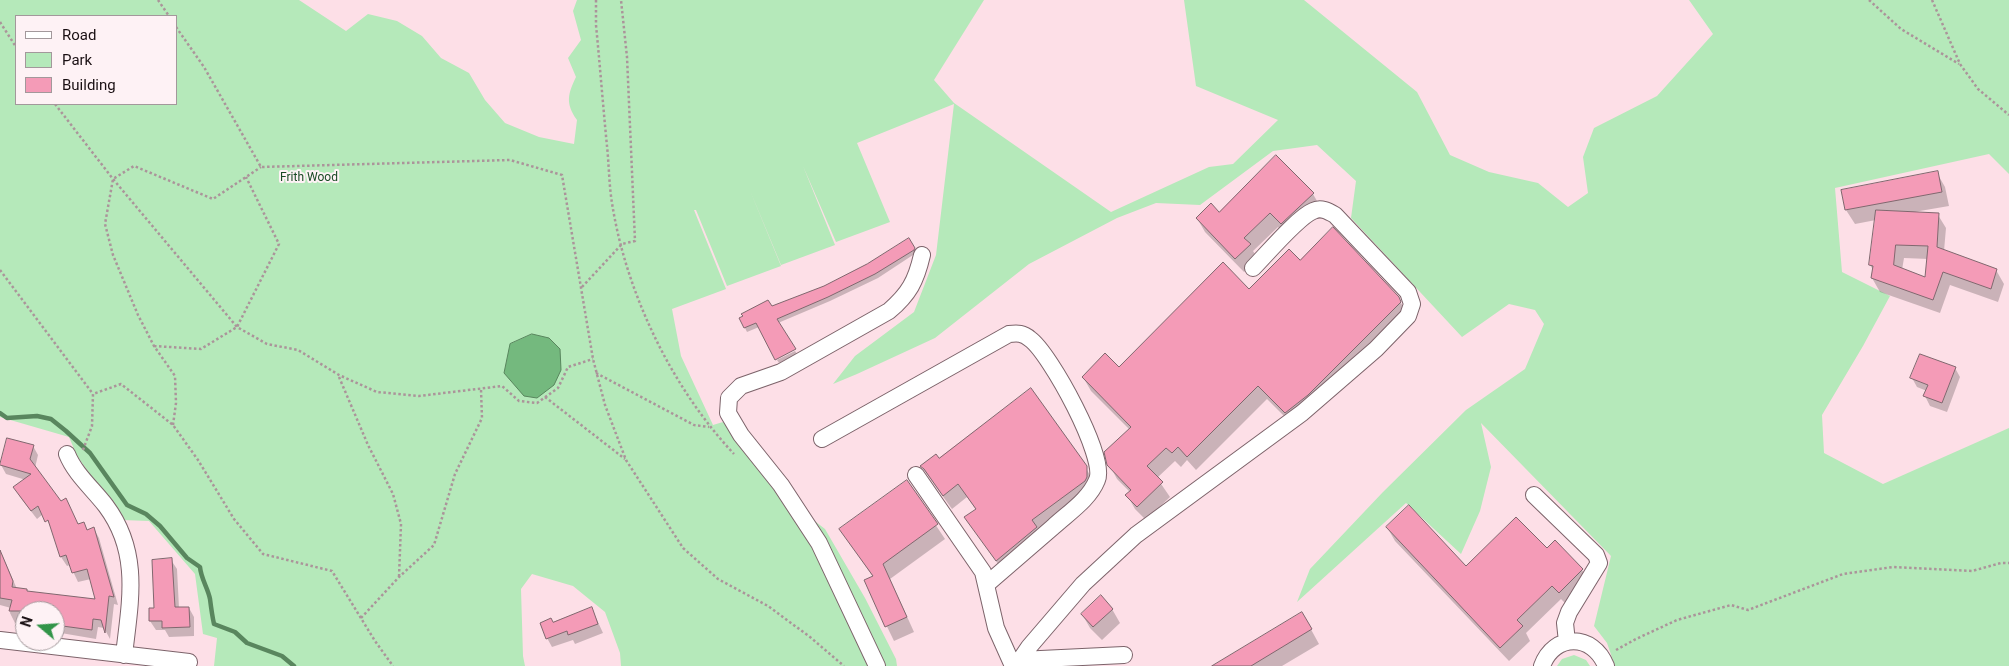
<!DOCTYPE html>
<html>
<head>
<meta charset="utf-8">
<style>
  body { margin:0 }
  #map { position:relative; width:2009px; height:666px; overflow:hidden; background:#fddfe7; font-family:Roboto,sans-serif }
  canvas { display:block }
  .legend { position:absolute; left:15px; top:15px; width:162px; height:90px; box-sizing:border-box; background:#fef2f5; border:1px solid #a3989b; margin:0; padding:6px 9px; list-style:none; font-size:15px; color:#1a1013 }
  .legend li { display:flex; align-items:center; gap:10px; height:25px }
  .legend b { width:25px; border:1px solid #a3989b }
  .north { position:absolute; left:15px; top:601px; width:50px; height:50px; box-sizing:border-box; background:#fef2f5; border:1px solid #a3989b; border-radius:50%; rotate:288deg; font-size:14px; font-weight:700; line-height:20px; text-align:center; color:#1a1013 }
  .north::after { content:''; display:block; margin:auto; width:18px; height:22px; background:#329448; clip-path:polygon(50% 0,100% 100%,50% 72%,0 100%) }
</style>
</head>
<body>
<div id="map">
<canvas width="2009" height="666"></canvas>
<ul class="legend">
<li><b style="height:6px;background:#fff"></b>Road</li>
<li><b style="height:14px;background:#b5e9ba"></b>Park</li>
<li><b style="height:14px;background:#f49bb7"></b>Building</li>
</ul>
<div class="north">N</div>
</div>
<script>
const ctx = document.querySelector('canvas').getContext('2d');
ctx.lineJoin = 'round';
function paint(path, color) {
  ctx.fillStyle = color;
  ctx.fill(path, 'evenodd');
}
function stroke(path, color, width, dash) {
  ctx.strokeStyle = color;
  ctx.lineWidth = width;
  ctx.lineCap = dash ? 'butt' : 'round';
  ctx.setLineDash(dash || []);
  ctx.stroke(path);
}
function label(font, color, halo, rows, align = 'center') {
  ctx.font = font + ' Roboto,sans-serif';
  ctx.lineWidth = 4;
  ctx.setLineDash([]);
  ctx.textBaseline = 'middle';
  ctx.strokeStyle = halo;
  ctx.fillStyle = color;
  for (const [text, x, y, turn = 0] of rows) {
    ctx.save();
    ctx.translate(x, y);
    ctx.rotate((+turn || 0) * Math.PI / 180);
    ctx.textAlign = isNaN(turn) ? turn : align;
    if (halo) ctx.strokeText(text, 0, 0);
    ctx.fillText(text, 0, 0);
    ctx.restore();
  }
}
const green = new Path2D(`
  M0 0H299L346 31 368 14 397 21 422 36 441 58 469 73 485 100 505 123 539 137 574 144 577 120C565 103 568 94 576 77L568 58 581 40 573 11 577 0H984L934 80 954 103 1111 212 1209 167 1233 164 1278 120 1196 86 1184 0H1304L1417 92 1450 155 1489 172 1538 183 1568 207 1588 193 1583 157 1594 128 1657 96 1713 34 1689 0H2009V174L1989 154 1835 188 1842 272 1890 296 1863 346 1822 415 1824 453 1883 484 2009 428V666H1615L1607 643 1594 626 1611 556 1481 423 1491 467 1480 511 1461 554 1406 503 1297 602 1310 569 1383 492 1466 410 1525 369 1544 324 1535 310 1509 304 1462 337 1351 218 1356 181 1317 145 1273 151 1200 205 1156 203 1117 218 1029 264 935 338 857 374 833 384 855 356 914 312 936 255 954 104 857 143 890 222 836 242 803 166 835 245 781 265 749 188 781 266 727 286 696 210H694L726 289 672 309 681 356 713 425 723 422 789 501 825 529 865 598 896 659 897 666H621L620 653 605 612 573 586 532 574 521 589 523 656 525 666H214L217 638 203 634 195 574 149 521 122 520 77 456 69 437 0 417ZM16 16H176V104H16Z
  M1574 655 1586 660 1590 666H1557L1562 659Z`);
const water = new Path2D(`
  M532 334 549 338 560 349 561 370 554 385 537 398 524 396 504 373 510 344Z`);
const shadow = new Path2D(`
  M1937 173 1945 187 1949 206 1914 212 1938 215 1946 228 1944 251 1996 270 2004 284 1998 302 1950 285 1940 313 1880 292 1872 278 1874 271 1870 265 1876 220 1855 224 1846 210ZM1904 258 1928 259 1926 279 1902 270Z
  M1313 194 1321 208 1289 238 1278 227 1253 251 1258 259 1244 272 1205 232 1197 218Z
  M908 240 916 253 878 278 830 301 778 323 759 327 747 332 745 328 741 318 824 287 868 265Z
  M1300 262 1398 298 1407 313 1294 426 1267 399 1196 470 1187 460 1181 467 1175 461 1157 478 1170 497 1146 520 1135 509 1127 495 1130 492 1117 479 1109 464 1130 430 1091 391 1083 377 1119 368Z
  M795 351 797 354 779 363 777 360Z
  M1955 368 1960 377 1947 412 1930 406 1925 396 1927 391 1917 387 1912 378Z
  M33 446 38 455 35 468 61 502 66 500 78 525 84 523 88 531 94 529 99 538 118 605 114 604 110 639 104 628 98 627 96 639 55 632V611H25V625L15 623 10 613 11 608 0 605V550L17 589 27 593 97 600 91 579 78 582 70 565 67 566 61 557 53 530 43 514 37 519 20 497 15 488 26 480 6 474 1 465Z
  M938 460 1087 470 1095 484 1005 574 966 518 976 510 967 497 952 509 921 466Z
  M907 482 945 539 890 579 914 632 894 641 865 581 873 577 841 530Z
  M1387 527 1466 568 1547 550 1582 570 1590 584 1568 606 1561 599 1526 633 1530 641 1509 661 1395 541Z
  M171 560 177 569 179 608H189L194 617V636L169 637 165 630H156L150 621Z
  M592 609 603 633 575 644 573 640 552 647 547 638 553 623Z
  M1112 609 1120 623 1102 640 1090 628 1082 614Z
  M1302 613 1319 644 1282 666H1215Z`);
const stream = new Path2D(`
  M0 413 7 418 37 416 51 419 66 431 90 453 127 505 146 514 160 526 187 558 200 567C201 579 208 588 210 599 211 607 212 615 214 624L235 632 247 643 282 656 294 666`);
const building = new Path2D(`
  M1276 155 1314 193 1281 224 1270 213 1244 238 1251 244 1235 259 1196 218 1211 203 1219 212Z
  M1938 171 1942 192 1845 210 1841 190Z
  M1876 210 1939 213 1937 247 1997 269 1991 289 1943 272 1933 300 1871 278 1873 266 1869 265ZM1896 245 1928 246 1925 277 1894 265Z
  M1333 227 1399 297 1401 302 1308 395 1285 413 1258 386 1187 457 1178 447 1172 453 1166 448 1147 466 1163 482 1137 507 1125 495 1131 490 1107 465 1104 452 1131 427 1082 377 1105 353 1119 367 1223 262 1249 289 1289 249 1300 260Z
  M909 238 915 248 914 250 875 274 828 297 777 319 796 349 775 360 756 323 744 328 739 318 743 316 741 314 768 300 772 306 824 286 867 264Z
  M1920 354 1956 367 1942 403 1923 396 1928 385 1910 378Z
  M1031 388 1087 466V477L1085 481 1032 520 1037 527 996 561 964 517 976 509 958 484 943 496 924 469 920 466 936 454 939 458Z
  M7 438 34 445 30 459 61 501 66 498 78 524 84 522 87 530 94 527 114 597 109 596 105 633 101 620 93 619 92 630 55 625V611H9L12 600 0 598V550L13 581 12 587 27 589V591L95 599 87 569 72 573 66 555 60 557 48 520 45 522 38 506 31 511 13 487 31 474 0 465Z
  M907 480 938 524 883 564 907 617 885 627 864 580 873 576 839 529Z
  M1409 505 1466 566 1516 517 1547 548 1555 540 1583 569 1559 593 1552 586 1517 620 1523 626 1500 648 1386 527Z
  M172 558 175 607H189L190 627 162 628V621H149V608H154L152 560Z
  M1101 595 1113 609 1093 627 1081 614Z
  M592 607 598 624 568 635 567 631 546 639 540 623 551 618 553 622Z
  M1302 612 1312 629 1251 666H1212Z`);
const path = new Path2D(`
  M158 0 169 16
  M596 0V25C600 66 603 106 607 146 609 165 609 185 612 203 626 293 672 388 734 454
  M1869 0 1901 29 1959 64
  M1932 0 1960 64 1978 89 2009 115
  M0 22 16 47
  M176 27 204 67 261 167 510 160 562 175 593 359 605 405 626 460 683 548 718 579 768 606 810 637 844 666
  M55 104 113 179 237 327 267 344 298 350 339 375 377 392 419 396 502 386 519 401 537 403 558 388 568 367 593 359
  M0 270 93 394
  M582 287 622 244 635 241 627 57 621 0
  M154 346 201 349 237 327 279 244 246 177
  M596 373 694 425 709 427
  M339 377 368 445 393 494 401 524 399 577
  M545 397 625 459
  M173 425 176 403 175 376 154 346 138 315 113 255 105 224 113 179 134 166 213 199 261 167
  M83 450 92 426 93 394 121 384 173 425 198 460 234 519 263 554 332 571 375 641 393 666
  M361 618 399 577 434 545 455 474 482 418 481 390
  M1616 650 1636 639 1677 620 1731 605 1748 610 1843 574 1893 567 1972 571 2001 563H2009`);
const minor = new Path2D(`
  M822 439 1009 334C1018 333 1023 333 1030 339 1050 353 1107 458 1097 480 1089 500 1068 513 1053 527 1031 546 1009 565 987 584
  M67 454C75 474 93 489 106 506 141 553 130 602 124 655
  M916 475 983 572 996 628 1013 666
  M1534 495 1596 555 1599 563 1569 612 1565 623 1567 642
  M0 640 189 662
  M1020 660 1124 655
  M877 666 819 543 781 485 741 435 728 413 729 398 741 386 781 372 889 311C909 294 916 281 922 255
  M1016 666 1029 647 1083 584 1136 535 1302 413 1376 349 1408 316 1412 304 1408 292 1335 215C1328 211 1321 207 1313 211 1298 217 1266 255 1253 268
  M1542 666C1554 633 1593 633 1606 666`);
const parkNames = [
  ["Frith Wood",309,178]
];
paint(green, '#b5e9ba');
paint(water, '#74b97e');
stroke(water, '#59865e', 1);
paint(shadow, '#0003');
stroke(stream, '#59865e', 4.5);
paint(building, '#f49bb7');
stroke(building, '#80676e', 1);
stroke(minor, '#7c636a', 18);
stroke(path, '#ab949a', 2.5, [2.5, 2.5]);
stroke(minor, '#fff', 16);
label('12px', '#184a23', '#fef2f5', parkNames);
</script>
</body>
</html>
